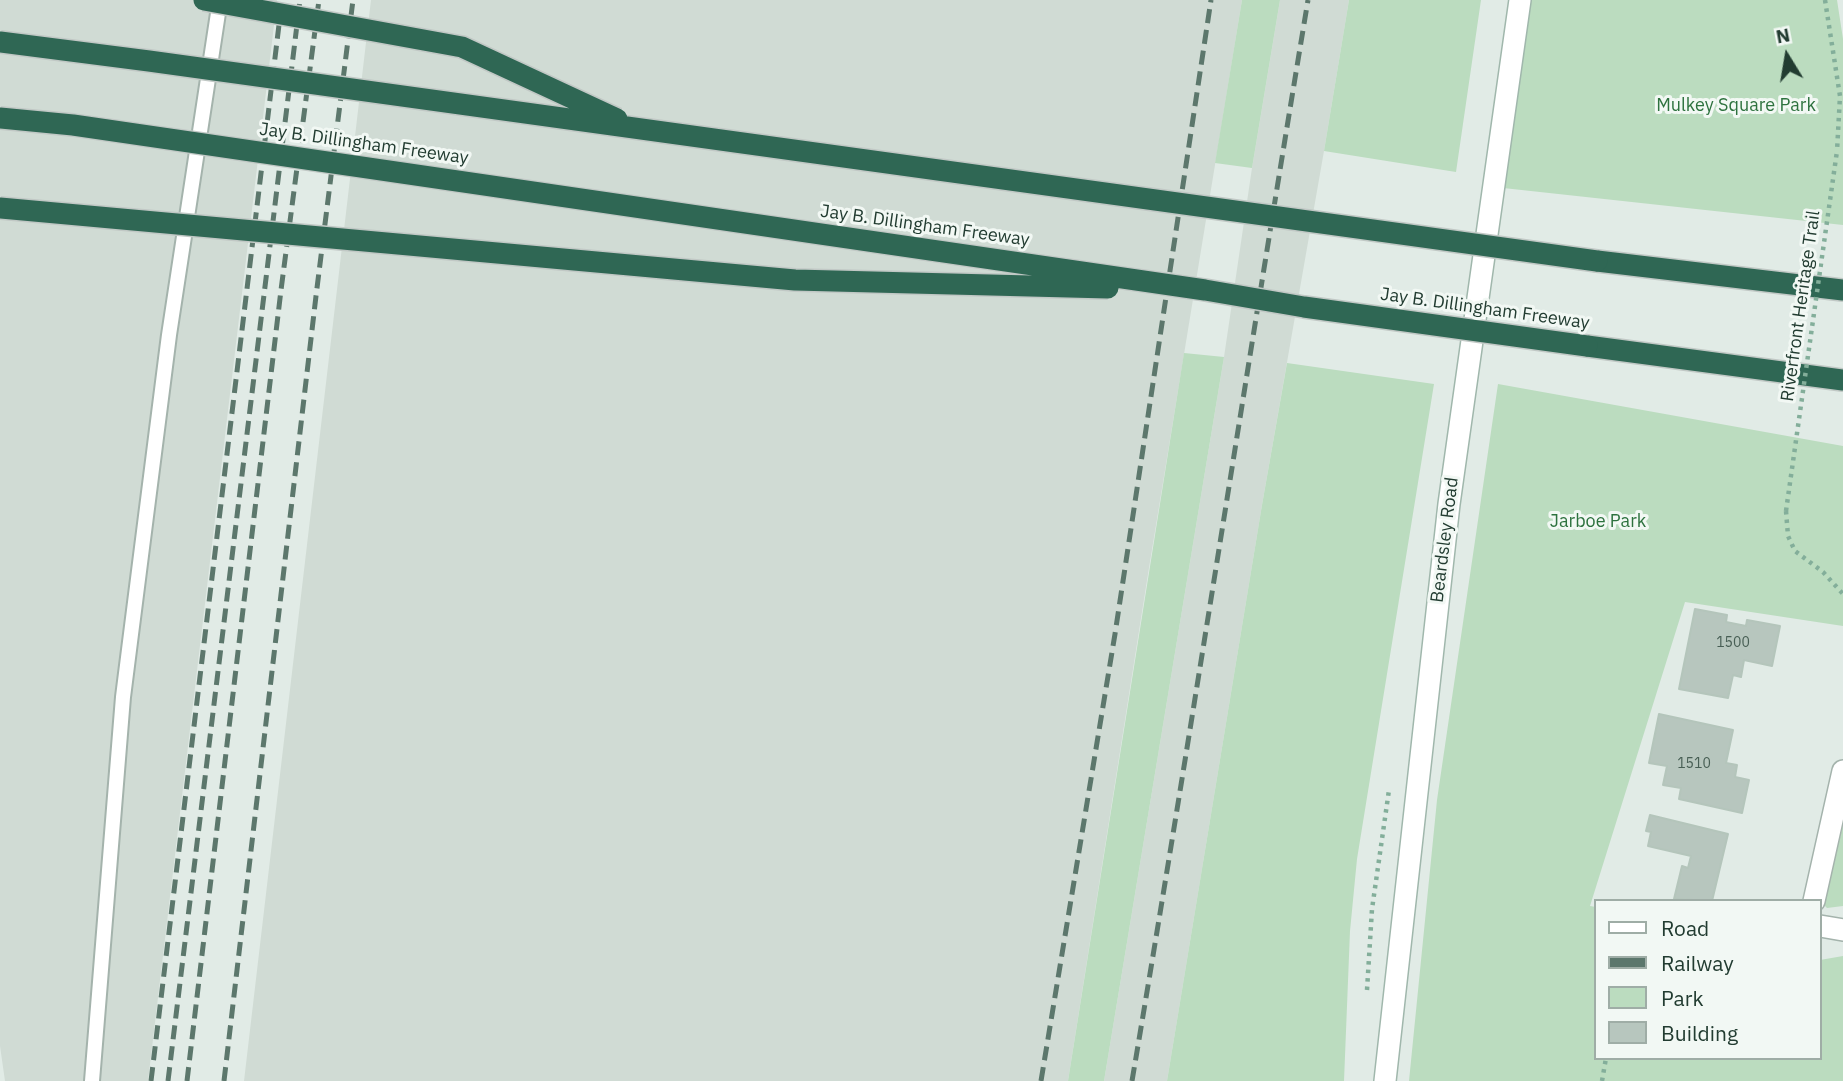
<!DOCTYPE html>
<html>
<head>
<meta charset="utf-8">
<style>
  body { margin:0 }
  #map { position:relative; width:1843px; height:1081px; overflow:hidden; background:#e1ebe6; font-family:"IBM Plex Sans",sans-serif }
  canvas { display:block }
  .legend { position:absolute; left:1594px; top:899px; width:228px; height:161px; box-sizing:border-box; background:#f2f8f4; border:2px solid #9fada6; margin:0; padding:9px 12px; list-style:none; font-size:21px; color:#223c31 }
  .legend li { display:flex; align-items:center; gap:14px; height:35px }
  .legend b { width:35px; border:2px solid #9fada6 }
  .north { position:absolute; left:1752px; top:21px; width:70px; height:70px; -webkit-text-stroke:5px #f2f8f4; paint-order:stroke; rotate:349deg; font-size:19px; font-weight:700; line-height:28px; text-align:center; color:#223c31 }
  .north::after { content:''; display:block; margin:auto; width:24px; height:32px; background:#223c31; clip-path:polygon(50% 0,100% 100%,50% 72%,0 100%) }
</style>
</head>
<body>
<div id="map">
<canvas width="1843" height="1081"></canvas>
<ul class="legend">
<li><b style="height:9px;background:#fff"></b>Road</li>
<li><b style="height:9px;background:#5c776c"></b>Railway</li>
<li><b style="height:19px;background:#bbdcbf"></b>Park</li>
<li><b style="height:19px;background:#b7c6be"></b>Building</li>
</ul>
<div class="north">N</div>
</div>
<script>
const ctx = document.querySelector('canvas').getContext('2d');
ctx.lineJoin = 'round';
function paint(path, color) {
  ctx.fillStyle = color;
  ctx.fill(path, 'evenodd');
}
function stroke(path, color, width, dash) {
  ctx.strokeStyle = color;
  ctx.lineWidth = width;
  ctx.lineCap = dash ? 'butt' : 'round';
  ctx.setLineDash(dash || []);
  ctx.stroke(path);
}
function label(font, color, halo, rows, align = 'center') {
  ctx.font = font + ' "IBM Plex Sans",sans-serif';
  ctx.lineWidth = 6;
  ctx.setLineDash([]);
  ctx.textBaseline = 'middle';
  ctx.strokeStyle = halo;
  ctx.fillStyle = color;
  for (const [text, x, y, turn = 0] of rows) {
    ctx.save();
    ctx.translate(x, y);
    ctx.rotate((+turn || 0) * Math.PI / 180);
    ctx.textAlign = isNaN(turn) ? turn : align;
    if (halo) ctx.strokeText(text, 0, 0);
    ctx.fillText(text, 0, 0);
    ctx.restore();
  }
}
const built = new Path2D(`
  M0 0H277L148 1081H5L0 1046Z
  M371 0H1242L1148 574 1068 1081H244Z
  M1280 0H1349L1324 151 1262 505 1167 1081H1104L1224 357 1252 168Z`);
const green = new Path2D(`
  M1242 0H1280L1252 168 1215 163Z
  M1349 0H1481L1456 172 1324 151Z
  M1519 0H1837L1843 39V225L1494 187Z
  M1184 353 1224 357 1104 1081H1068Z
  M1287 363 1434 384 1357 859 1350 931 1344 1081H1167L1262 505Z
  M1498 384 1843 446V626L1685 602 1590 906 1596 907V1058H1820V960L1843 956V1081H1409L1437 800Z
  M1843 824V906L1827 908 1825 906V902Z`);
const building = new Path2D(`
  M1695 609 1727 615 1726 622 1746 626 1747 620 1780 626 1772 666 1744 660 1741 677 1733 675 1728 698 1679 689Z
  M1659 714 1733 730 1726 763 1737 765 1735 777 1749 780 1742 813 1679 799 1681 788 1663 785 1667 766 1649 763Z
  M1650 815 1728 834 1712 901 1674 899 1682 866 1688 868 1691 856 1648 846 1651 832 1646 831Z`);
const path = new Path2D(`
  M1825 0 1840 96 1837 151
  M1786 511 1788 536 1795 551 1823 572 1843 594
  M1367 990 1372 909 1389 790
  M1602 1081 1606 1058`);
const lane = new Path2D(`
  M92 1081 123 697 169 335 220 0`);
const street = new Path2D(`
  M1814 901 1843 771
  M1820 926 1843 930`);
const secondary = new Path2D(`
  M1385 1081 1449 504 1520 0`);
const highway = new Path2D(`
  M1597 261 1843 290
  M1587 346 1843 380`);
const rail = new Path2D(`
  M151 1081 282 0
  M168 1081 300 0
  M187 1081 281 290 319 0
  M224 1081 316 296 353 0
  M1041 1081 1115 634 1211 0
  M1132 1081C1193 721 1248 360 1308 0`);
const pathBridge = new Path2D(`
  M1786 511 1837 151`);
const highwayBridge = new Path2D(`
  M204 0 462 47 617 119
  M0 42 149 61 1597 261
  M0 118 73 125 1205 290 1304 307 1587 346
  M0 208 795 280 1108 288`);
const numberNames = [
  ["1500",1733,643],
  ["1510",1694,764]
];
const parkNames = [
  ["Mulkey Square Park",1736,106],
  ["Jarboe Park",1598,522]
];
const streetNames = [
  ["Jay B. Dillingham Freeway",364,144,8],
  ["Jay B. Dillingham Freeway",925,226,8],
  ["Riverfront Heritage Trail",1801,306,-82],
  ["Jay B. Dillingham Freeway",1485,309,8],
  ["Beardsley Road",1445,540,-83]
];
paint(built, '#d0dbd4');
paint(green, '#bbdcbf');
paint(building, '#b7c6be');
stroke(building, '#b4c5bb', 2);
stroke(lane, '#a4b3ac', 18);
stroke(street, '#a4b3ac', 24);
stroke(secondary, '#a0b7ac', 24);
stroke(highway, '#c1c8c5', 24);
stroke(path, '#83ae9a', 4.5, [3.5, 5]);
stroke(lane, '#fff', 14);
stroke(street, '#fff', 21);
stroke(secondary, '#fff', 21);
stroke(highway, '#2f6754', 21);
stroke(rail, '#5c776c', 5, [14, 7]);
stroke(highwayBridge, '#c1c8c5', 24, []);
stroke(pathBridge, '#83ae9a', 4.5, [3.5, 5]);
stroke(highwayBridge, '#2f6754', 21);
label('14px', '#475e54', null, numberNames);
label('18px', '#2d723e', '#f2f8f4', parkNames);
label('18px', '#223c31', '#f2f8f4', streetNames);
</script>
</body>
</html>
